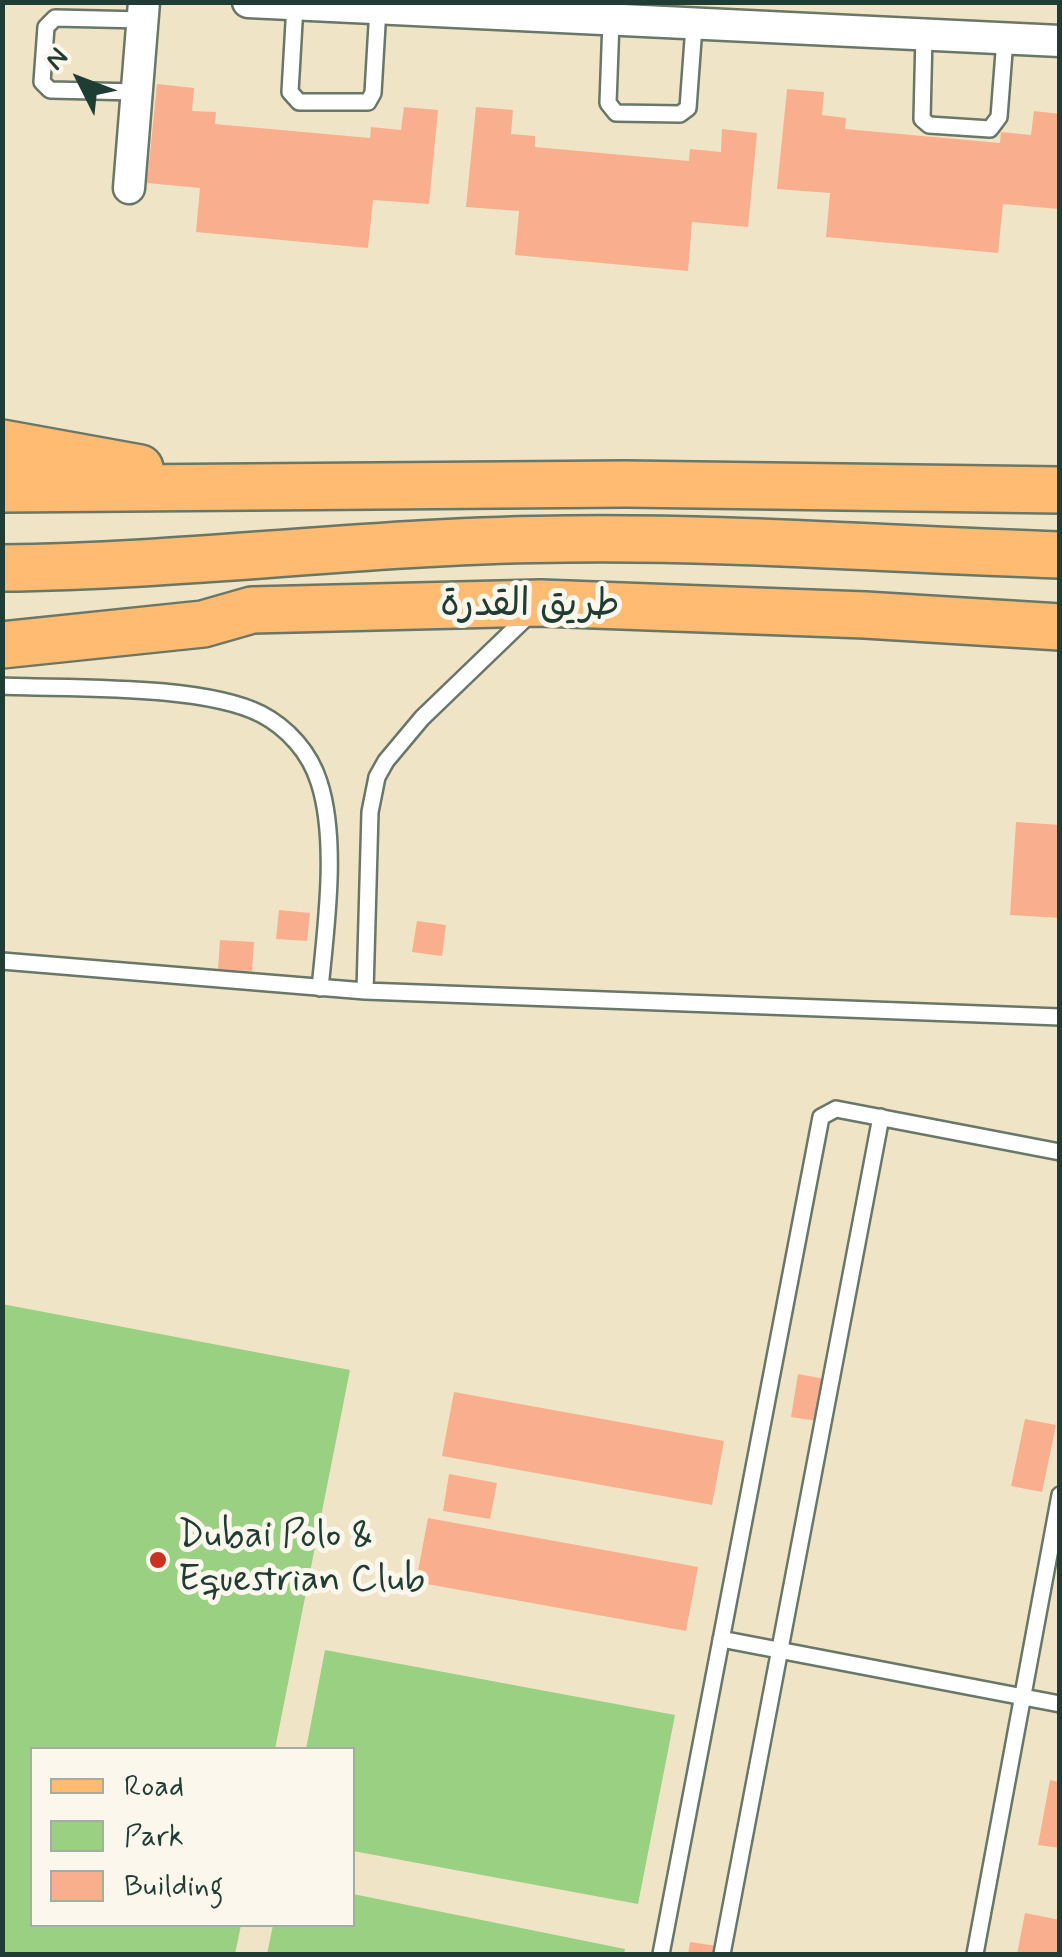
<!DOCTYPE html>
<html>
<head>
<meta charset="utf-8">
<style>
  body { margin:0 }
  #map { position:relative; width:1062px; height:1957px; overflow:hidden; background:#f0e4c7; font-family:Mynerve,sans-serif }
  canvas { display:block }
  .frame { position:absolute; inset:0; border:5px solid #1f3d34; pointer-events:none }
  .legend { position:absolute; left:30px; top:1747px; width:325px; height:180px; box-sizing:border-box; background:#fbf7ec; border:2px solid #a3ada2; margin:0; padding:12px 18px; list-style:none; font-size:30px; color:#1f3d34 }
  .legend li { display:flex; align-items:center; gap:20px; height:50px }
  .legend b { width:50px; border:2px solid #a3ada2 }
  .north { position:absolute; left:30px; top:30px; width:100px; height:100px; -webkit-text-stroke:8px #fbf7ec; paint-order:stroke; rotate:312deg; font-size:28px; font-weight:700; line-height:40px; text-align:center; color:#1f3d34 }
  .north::after { content:''; display:block; margin:auto; width:35px; height:45px; background:#1f3d34; clip-path:polygon(50% 0,100% 100%,50% 72%,0 100%) }
</style>
</head>
<body>
<div id="map">
<canvas width="1062" height="1957"></canvas>
<div class="frame"></div>
<ul class="legend">
<li><b style="height:12px;background:#ffbb71"></b>Road</li>
<li><b style="height:28px;background:#9ad082"></b>Park</li>
<li><b style="height:28px;background:#f9af8d"></b>Building</li>
</ul>
<div class="north">N</div>
</div>
<script>
const ctx = document.querySelector('canvas').getContext('2d');
ctx.lineJoin = 'round';
function paint(path, color) {
  ctx.fillStyle = color;
  ctx.fill(path, 'evenodd');
}
function stroke(path, color, width, dash) {
  ctx.strokeStyle = color;
  ctx.lineWidth = width;
  ctx.lineCap = dash ? 'butt' : 'round';
  ctx.setLineDash(dash || []);
  ctx.stroke(path);
}
function label(font, color, halo, rows, align = 'center') {
  ctx.font = font + ' Mynerve,"Playpen Sans Arabic",sans-serif';
  ctx.lineWidth = 10;
  ctx.setLineDash([]);
  ctx.textBaseline = 'middle';
  ctx.strokeStyle = halo;
  ctx.fillStyle = color;
  for (const [text, x, y, turn = 0] of rows) {
    ctx.save();
    ctx.translate(x, y);
    ctx.rotate((+turn || 0) * Math.PI / 180);
    ctx.textAlign = isNaN(turn) ? turn : align;
    if (halo) ctx.strokeText(text, 0, 0);
    ctx.fillText(text, 0, 0);
    ctx.restore();
  }
}
const green = new Path2D(`
  M2 1304 350 1370 275 1749 32 1750V1924L241 1925 235 1954H3Z
  M325 1650 675 1715 638 1904 353 1851 352 1750 306 1749Z
  M353 1894 625 1949 624 1954H267L273 1925 352 1924Z`);
const building = new Path2D(`
  M157 84 194 88 192 111 216 112 215 124 370 138 371 127 401 130 404 107 438 110 429 204 373 200 368 248 196 232 200 188 147 183Z
  M787 89 824 92 822 115 846 118 845 129 1000 143 1001 132 1031 135 1034 111 1060 114 1059 209 1003 204 998 253 826 237 830 193 777 189Z
  M476 107 513 110 511 134 535 136V147L689 161 690 149 721 152 722 129 757 133 748 227 692 222 688 271 515 255 519 211 466 207Z
  M1016 822 1060 825V918L1010 915Z
  M279 910 310 913 307 941 276 939Z
  M417 921 446 925 442 956 412 952Z
  M220 940 254 942 252 971 218 969Z
  M798 1374 825 1379 818 1421 791 1417Z
  M454 1392 724 1441 712 1505 442 1456Z
  M1025 1419 1056 1425 1042 1492 1011 1486Z
  M449 1474 497 1483 490 1519 443 1511Z
  M428 1518 698 1567 686 1631 416 1582Z
  M1050 1780 1060 1782V1848L1038 1845Z
  M1025 1913 1060 1920V1954H1017Z
  M690 1942 717 1946 716 1954H688Z`);
const lane = new Path2D(`
  M295 5 290 92 299 102H368L373 93 378 8
  M611 21 608 103 616 113 680 114 688 108 694 26
  M924 35 922 119 929 125 990 129 999 117 1005 39
  M137 92 50 90 42 82 46 27 55 18 143 20
  M2 686C71 689 201 684 261 714 288 728 310 753 319 782 338 840 326 927 320 988
  M2 961 365 991 1060 1017
  M365 991 370 812 377 777 386 761 422 718 531 613
  M721 1639 1060 1704
  M661 1954 821 1117 836 1109 1060 1152
  M722 1954 881 1117
  M975 1954 1060 1495`);
const street = new Path2D(`
  M248 2 1060 41
  M129 188 144 2`);
const primary = new Path2D(`
  M2 443 140 468
  M2 489 626 484 1060 490
  M2 568C192 566 379 540 568 539 732 537 896 550 1060 555
  M2 645 203 624 252 610 541 603 865 615 1060 627`);
const markers = [
  [158,1560,10,"#c8321e"]
];
const streetNames = [
  ["طريق القدرة",530,607]
];
const poiNames = [
  ["Dubai Polo &",178,1538],
  ["Equestrian Club",178,1582]
];
paint(green, '#9ad082');
paint(building, '#f9af8d');
stroke(lane, '#687767', 20);
stroke(street, '#687767', 35);
stroke(primary, '#687767', 50);
stroke(lane, '#fff', 15);
stroke(street, '#fff', 30);
stroke(primary, '#ffbb71', 45);
for (const [x, y, r, color] of markers) {
  const dot = new Path2D();
  dot.arc(x, y, r, 0, 2 * Math.PI);
  ctx.fillStyle = color;
  ctx.fill(dot);
  stroke(dot, '#fbf7ec', 4);
}
label('38px', '#1f3d34', '#fbf7ec', streetNames);
label('38px', '#1f3d34', '#fbf7ec', poiNames, 'left');
</script>
</body>
</html>
